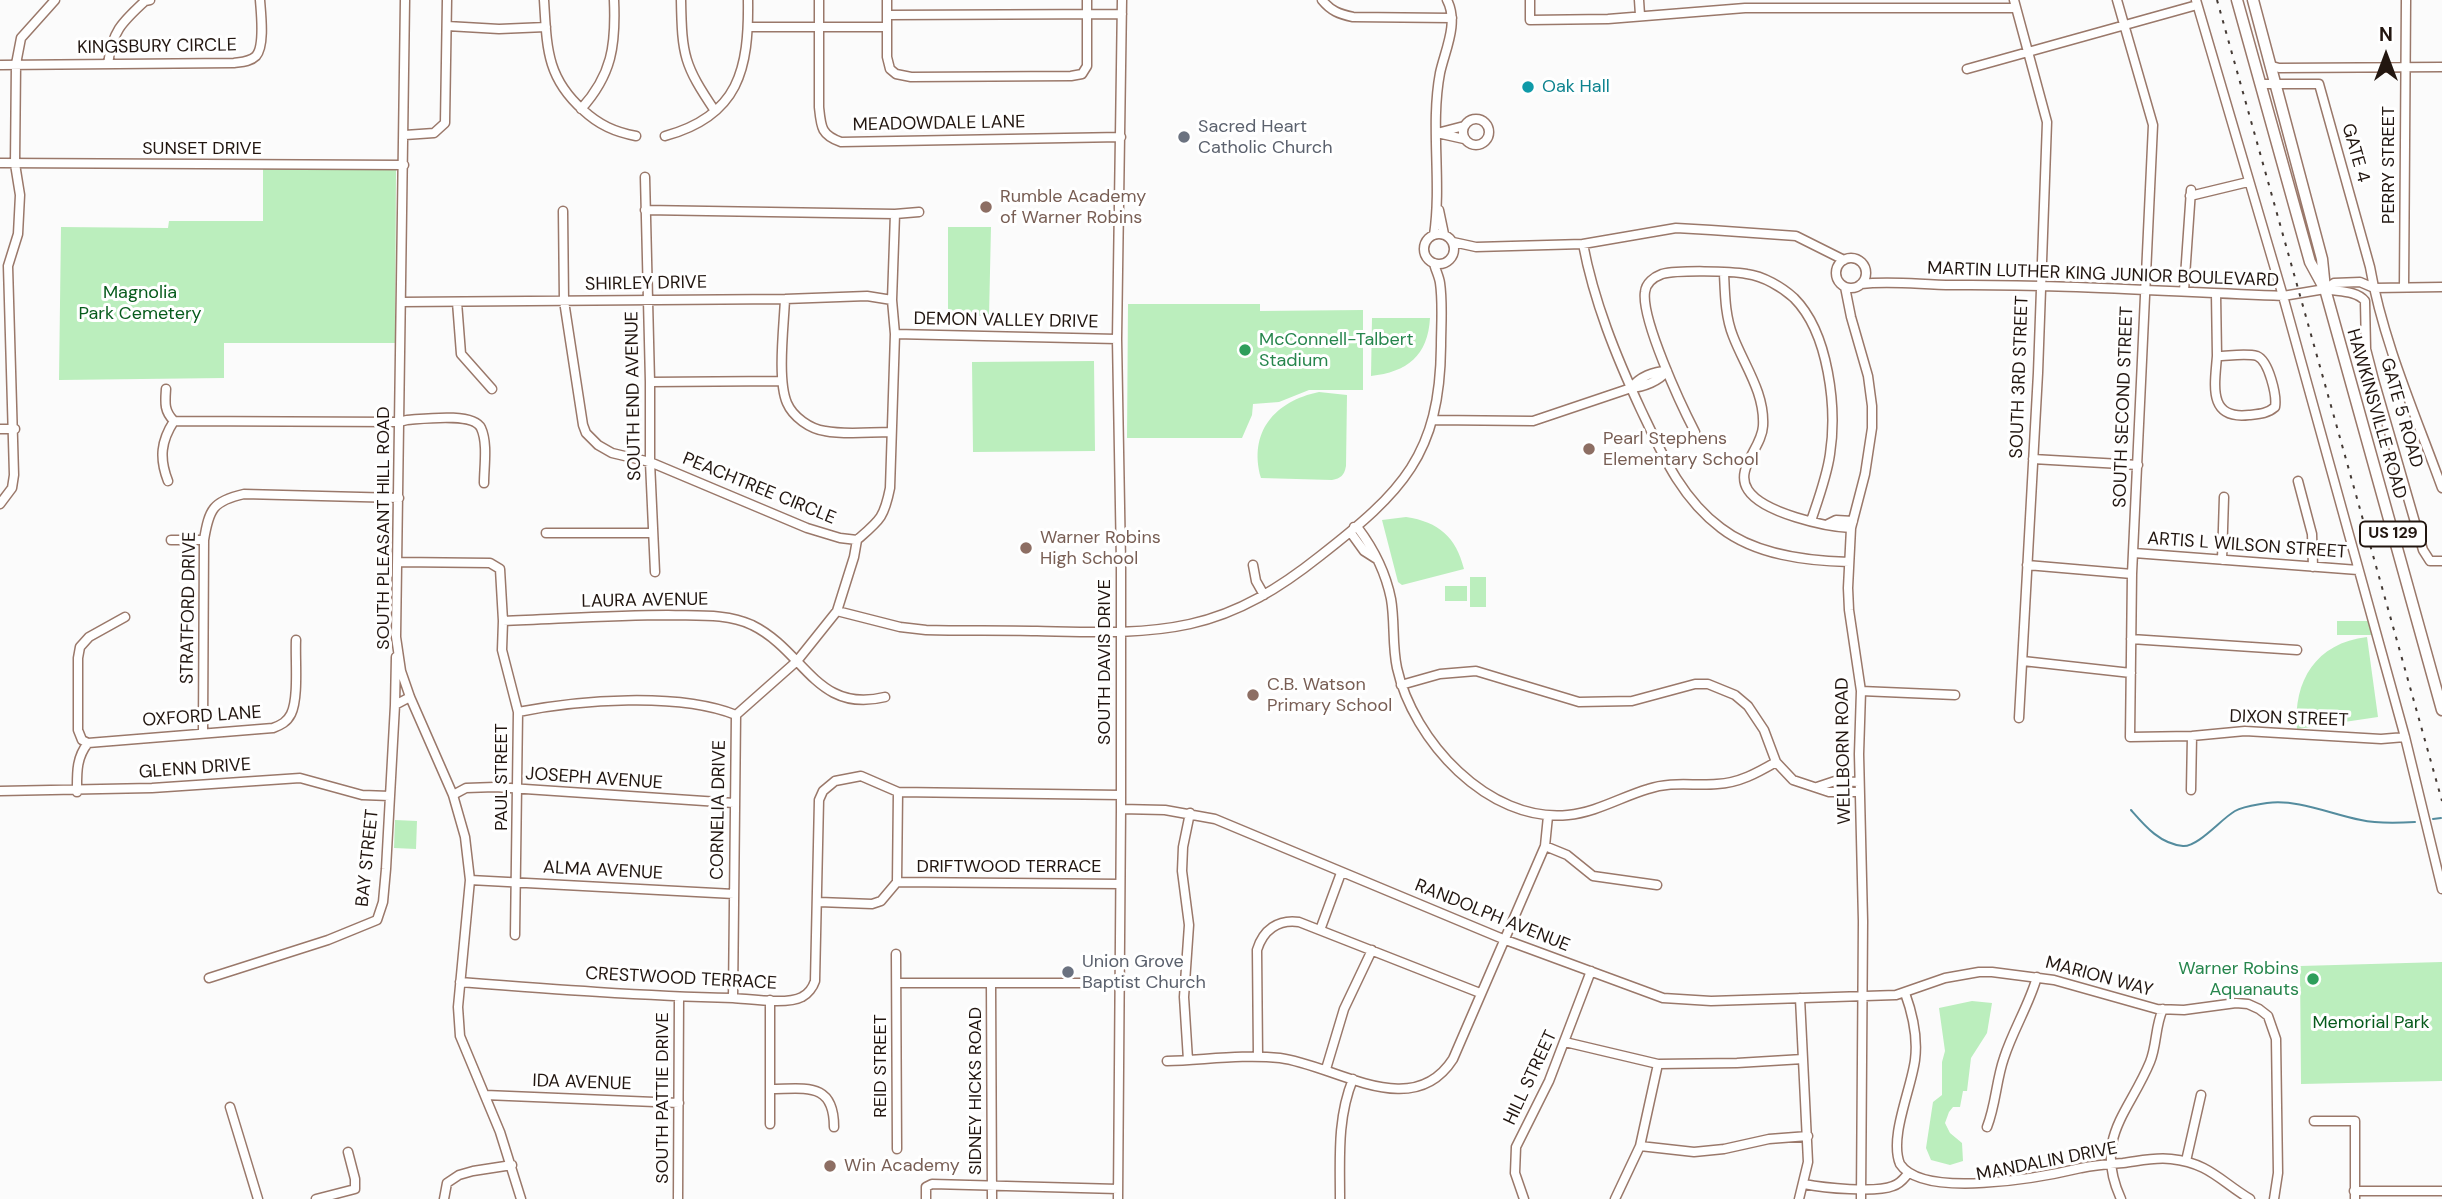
<!DOCTYPE html>
<html>
<head>
<meta charset="utf-8">
<style>
  body { margin:0 }
  #map { position:relative; width:2442px; height:1199px; overflow:hidden; background:#fbfbfb; font-family:"DM Sans",sans-serif }
  canvas { display:block }
  .north { position:absolute; left:2351px; top:21px; width:70px; height:70px; -webkit-text-stroke:5px #fff; paint-order:stroke; rotate:0deg; font-size:19px; font-weight:700; line-height:28px; text-align:center; color:#221610 }
  .north::after { content:''; display:block; margin:auto; width:24px; height:32px; background:#221610; clip-path:polygon(50% 0,100% 100%,50% 72%,0 100%) }
</style>
</head>
<body>
<div id="map">
<canvas width="2442" height="1199"></canvas>
<div class="north">N</div>
</div>
<script>
const ctx = document.querySelector('canvas').getContext('2d');
ctx.lineJoin = 'round';
function paint(path, color) {
  ctx.fillStyle = color;
  ctx.fill(path, 'evenodd');
}
function stroke(path, color, width, dash) {
  ctx.strokeStyle = color;
  ctx.lineWidth = width;
  ctx.lineCap = dash ? 'butt' : 'round';
  ctx.setLineDash(dash || []);
  ctx.stroke(path);
}
function label(font, color, halo, rows, align = 'center') {
  ctx.font = font + ' "DM Sans",sans-serif';
  ctx.lineWidth = 6;
  ctx.setLineDash([]);
  ctx.textBaseline = 'middle';
  ctx.strokeStyle = halo;
  ctx.fillStyle = color;
  for (const [text, x, y, turn = 0] of rows) {
    ctx.save();
    ctx.translate(x, y);
    ctx.rotate((+turn || 0) * Math.PI / 180);
    ctx.textAlign = isNaN(turn) ? turn : align;
    if (halo) ctx.strokeText(text, 0, 0);
    ctx.fillText(text, 0, 0);
    ctx.restore();
  }
}
const green = new Path2D(`
  M263 169 396 170 395 343H224V378L59 380 61 227 168 228 169 221H263Z
  M948 227H991L989 316 948 315Z
  M1128 304H1260V311L1363 310V390H1309L1279 402 1253 404 1252 415 1242 438H1127Z
  M1372 318H1430C1428 356 1407 372 1371 376Z
  M1094 361 1095 451 973 452 972 362Z
  M1319 392 1347 395 1346 466C1344 476 1341 478 1332 480L1261 478C1248 432 1275 401 1319 392Z
  M1406 517C1439 522 1456 537 1464 569L1402 585 1398 582 1382 520Z
  M1470 577H1486V607H1470Z
  M1445 586H1467V601H1445Z
  M2337 621H2372L2376 635H2337Z
  M2367 637 2378 717 2297 729C2293 681 2316 643 2367 637Z
  M395 820 417 821 416 849 394 848Z
  M2442 962V1081L2301 1084 2300 966Z
  M1972 1001 1992 1003 1987 1033 1971 1058 1967 1091H1963L1960 1107H1953L1949 1112 1945 1123 1950 1133 1962 1143 1963 1161 1950 1165 1931 1160 1926 1148 1933 1102 1942 1095V1062L1945 1051 1939 1008Z`);
const stream = new Path2D(`
  M2131 810C2145 826 2160 844 2183 846 2198 847 2221 819 2235 811 2244 806 2257 805 2267 803 2299 799 2330 814 2361 820 2378 824 2398 823 2415 822
  M2433 819 2441 818`);
const minor = new Path2D(`
  M405 0 396 637 401 671 410 697 453 795 465 837 470 880 458 1007 460 1036 500 1132 521 1199
  M544 0C547 47 546 77 583 110 599 125 615 132 636 136
  M681 0C682 56 684 65 715 111
  M819 0V107C821 127 821 135 841 142L1121 137
  M887 0V57L890 69 896 74 911 77 1071 76 1082 74 1087 66V0
  M1322 0C1331 11 1339 14 1353 17L1452 18
  M1530 0V20L1608 19 1745 8H2016
  M1639 0 1640 15
  M2014 0 2047 122 2038 373 2019 718
  M2117 0 2153 125 2132 574 2130 737 2192 736 2245 731 2381 739 2405 737
  M2196 0 2283 296 2405 737 2442 889
  M887 15 1122 14
  M447 26 499 29 546 27
  M749 27H887
  M108 64C112 32 121 23 145 1L150 0
  M0 65 234 63C241 62 250 62 256 56 265 46 261 14 260 0
  M2272 66 2279 68 2442 67
  M1967 69 2197 5
  M2261 84H2319L2370 267C2383 342 2416 416 2442 488
  M581 109C612 75 616 45 614 0
  M1463 132a13 13 0 1 1 26 0a13 13 0 1 1-26 0Z
  M1437 133 1464 126
  M1437 133 1464 139
  M405 135 434 133 445 123 447 0
  M665 136C739 116 749 69 748 0
  M0 163 404 165
  M645 177 650 382V462L655 572
  M2190 196 2248 182
  M1439 210 1444 234
  M563 211 564 301 583 425 586 433 598 445 612 453 650 462 807 528 840 538 857 540C880 520 884 518 890 488L895 334 892 300 895 214 645 210
  M895 214 919 212
  M1424 249a15 15 0 1 1 30 0a15 15 0 1 1-30 0Z
  M1434 235C1442 181 1430 126 1440 73 1445 50 1459 23 1447 0
  M1453 242 1476 247 1583 244 1676 228 1711 230 1796 236 1844 260
  M1583 244C1594 302 1616 356 1641 410 1662 454 1681 498 1721 528 1756 555 1806 561 1849 562
  M1836 273a15 15 0 1 1 30 0a15 15 0 1 1-30 0Z
  M1724 273C1725 294 1725 316 1733 336 1744 365 1765 393 1763 426 1762 448 1734 469 1748 490 1763 513 1826 527 1851 528
  M1861 284C1891 280 1922 285 1952 285 2062 284 2173 292 2283 296L2325 289 2334 283 2360 282 2374 288 2442 287
  M1845 287 1851 317 1868 376 1872 406V428L1865 474 1851 528 1848 588 1849 610 1861 691 1859 754 1863 921 1861 1199
  M2404 287 2406 0
  M2325 289C2338 292 2356 290 2365 301L2366 349 2374 380 2423 550 2430 561H2442
  M2184 291 2191 190
  M2216 294 2217 356
  M785 299C784 325 777 380 787 403 793 417 810 429 825 431 845 435 869 432 890 432
  M401 302 785 299 867 296 892 300
  M457 302 461 354 492 389
  M895 334 1117 339
  M2217 356C2228 356 2246 353 2257 356 2269 361 2277 396 2275 407 2267 414 2258 414 2249 415 2207 420 2215 384 2217 356Z
  M650 382 782 381
  M1631 388C1639 377 1654 371 1667 371
  M166 389C165 403 164 411 174 421
  M1433 420 1533 421 1631 388C1644 387 1659 381 1667 371
  M0 429H15
  M1695 432C1681 405 1641 319 1645 292 1646 283 1654 277 1662 274 1678 270 1730 271 1747 274 1763 276 1782 287 1794 298 1829 333 1837 408 1830 454 1827 476 1818 500 1811 521
  M2033 459 2138 465
  M168 481C159 458 161 441 174 421L399 422 407 420C423 419 473 412 481 428 488 443 484 467 484 483
  M2298 481 2312 534 2313 567
  M0 504 12 488 14 475 8 266 18 234 20 195 15 164 16 64 21 38 55 0
  M1828 524 1836 520 1853 521
  M1354 527 1358 528C1373 548 1386 574 1391 599 1395 622 1392 645 1397 668 1413 740 1488 823 1568 815 1597 812 1621 797 1648 789 1671 781 1694 786 1717 784 1739 783 1757 773 1776 762
  M546 533H653
  M1351 533 1364 551 1375 558
  M171 540H204
  M2134 553 2358 570
  M2222 560 2224 497
  M398 562 490 563 500 569 503 621 502 650 518 712 515 935
  M1253 565 1256 581 1264 595
  M2027 565 2132 574
  M837 611 900 627 926 630C963 631 1000 630 1037 631 1088 632 1140 635 1190 624 1240 613 1281 587 1320 556 1402 492 1440 455 1441 346 1441 326 1443 303 1440 283 1439 276 1435 269 1434 263
  M503 621C558 619 613 615 668 615 696 616 726 613 752 625 805 651 816 714 885 697
  M2131 639 2297 650
  M2023 661 2131 673
  M1401 685 1440 674 1476 671 1579 702 1632 701 1695 684H1708L1735 695 1748 706 1764 730 1776 762 1793 780 1829 792H1859
  M1861 691 1955 695
  M395 705 396 657
  M518 712C579 700 678 692 736 715
  M203 732 204 540C209 509 213 501 244 494L399 498
  M88 743 82 740 78 730V658L80 647 89 637 125 617
  M1817 787 1835 781 1859 782
  M2191 790 2192 736
  M0 791 152 788 300 778 362 795 390 796
  M77 792C77 773 76 758 88 743L273 728C281 725 287 722 291 714 299 698 295 659 296 640
  M453 795 466 788 495 787 734 803
  M1121 809 1165 810 1215 819 1503 939 1663 998 1711 1001 1896 995 1945 978 1979 972H1992L2054 980 2157 1009 2184 1010 2236 1003 2248 1004 2259 1009 2268 1016 2276 1039 2278 1173 2274 1199
  M1545 846 1567 855 1593 876 1657 885
  M470 880 734 894
  M897 882 1120 884
  M819 902 872 904 881 901 897 882 898 792
  M1320 930 1341 873
  M896 954 897 1149
  M209 978 328 940 377 920 383 902 386 869 395 705 410 697
  M460 982C551 989 642 996 733 998 750 999 787 1005 802 997 808 994 813 987 815 981L819 800 823 791 835 781 861 776 898 792 1121 795
  M897 983H1120
  M991 983 992 1199
  M1905 993C1913 1015 1918 1037 1915 1060 1911 1090 1889 1137 1900 1164 1923 1199 2039 1178 2081 1168 2095 1165 2109 1164 2123 1163 2139 1161 2154 1157 2171 1159 2209 1163 2220 1181 2250 1199
  M733 998 736 715 797 661 837 611 854 557 857 540
  M1565 1042 1658 1064 1737 1063 1803 1059
  M1258 1057 1257 950C1263 930 1278 919 1299 922L1480 993
  M1188 1060 1184 997 1189 925 1182 871 1183 847 1190 813
  M1167 1061C1204 1060 1243 1054 1280 1058 1335 1065 1412 1123 1453 1059L1545 846 1548 816
  M1326 1069 1344 1009 1372 950
  M770 1089C805 1089 834 1081 834 1127
  M485 1095 679 1103
  M230 1107 258 1199
  M2314 1121H2355V1199
  M770 1124V1000
  M1987 1127C1996 1104 1996 1081 2004 1058 2013 1030 2029 1005 2037 977
  M1640 1146 1694 1152 1724 1149 1769 1139 1808 1136
  M2186 1161 2201 1095
  M1804 1184C1824 1188 1876 1193 1893 1186 1899 1184 1902 1181 1906 1176
  M2354 1191H2442
  M316 1199 355 1189V1179L348 1152
  M444 1199 447 1183 459 1175 473 1171 512 1165
  M678 1199 679 997
  M926 1199V1187L932 1184 1118 1189
  M1118 1199 1121 809V562L1117 339 1122 0
  M1340 1199C1340 1158 1337 1118 1353 1079
  M1524 1199 1515 1173 1516 1147 1549 1081 1591 971
  M1615 1199 1640 1146 1658 1064
  M1799 1199 1808 1162 1800 998
  M2121 1199C2093 1138 2129 1113 2150 1062 2157 1045 2155 1026 2163 1009`);
const major = new Path2D(`
  M2237 0 2310 262 2322 284
  M2253 0 2322 259 2325 289 2442 710`);
const rail = new Path2D(`
  M2217 0 2442 801`);
const markers = [
  [1528,87,7,"#0f9aa8"],
  [1184,137,7,"#6b7280"],
  [986,207,7,"#8d6e63"],
  [1245,350,7,"#2e9e5b"],
  [1589,449,7,"#8d6e63"],
  [1026,548,7,"#8d6e63"],
  [1253,695,7,"#8d6e63"],
  [1068,972,7,"#6b7280"],
  [2313,979,7,"#2e9e5b"],
  [830,1166,7,"#8d6e63"]
];
const shields = [
  [2393,534,66]
];
const shieldNames = [
  ["US 129",2393,534]
];
const streetNames = [
  ["KINGSBURY CIRCLE",157,47,-1],
  ["MEADOWDALE LANE",939,124,-1],
  ["SUNSET DRIVE",202,149],
  ["GATE 4",2355,153,74],
  ["PERRY STREET",2389,165,-90],
  ["MARTIN LUTHER KING JUNIOR BOULEVARD",2103,275,2],
  ["SHIRLEY DRIVE",646,284,-1],
  ["DEMON VALLEY DRIVE",1006,321,1],
  ["SOUTH 3RD STREET",2020,377,-88],
  ["SOUTH END AVENUE",634,396,-91],
  ["SOUTH SECOND STREET",2124,407,-88],
  ["GATE 5 ROAD",2401,413,74],
  ["HAWKINSVILLE ROAD",2376,414,74],
  ["PEACHTREE CIRCLE",759,489,22],
  ["SOUTH PLEASANT HILL ROAD",384,528,-90],
  ["ARTIS L WILSON STREET",2247,546,4],
  ["LAURA AVENUE",645,601,-1],
  ["STRATFORD DRIVE",189,608,-89],
  ["SOUTH DAVIS DRIVE",1105,662,-90],
  ["OXFORD LANE",202,717,-4],
  ["DIXON STREET",2289,719,2],
  ["WELLBORN ROAD",1844,751,-91],
  ["GLENN DRIVE",195,769,-4],
  ["PAUL STREET",502,777,-90],
  ["JOSEPH AVENUE",594,779,4],
  ["CORNELIA DRIVE",719,810,-89],
  ["BAY STREET",368,858,-84],
  ["DRIFTWOOD TERRACE",1009,867],
  ["ALMA AVENUE",603,871,3],
  ["RANDOLPH AVENUE",1492,916,22],
  ["MARION WAY",2099,977,15],
  ["CRESTWOOD TERRACE",681,979,3],
  ["REID STREET",881,1066,-90],
  ["HILL STREET",1531,1078,-65],
  ["IDA AVENUE",582,1083,2],
  ["SIDNEY HICKS ROAD",976,1091,-90],
  ["SOUTH PATTIE DRIVE",663,1098,-90],
  ["MANDALIN DRIVE",2047,1162,-11]
];
const cultureNames = [
  ["Oak Hall",1542,87]
];
const worshipNames = [
  ["Sacred Heart",1198,127],
  ["Catholic Church",1198,148],
  ["Union Grove",1082,962],
  ["Baptist Church",1082,983]
];
const educationNames = [
  ["Rumble Academy",1000,197],
  ["of Warner Robins",1000,218],
  ["Pearl Stephens",1603,439],
  ["Elementary School",1603,460],
  ["Warner Robins",1040,538],
  ["High School",1040,559],
  ["C.B. Watson",1267,685],
  ["Primary School",1267,706],
  ["Win Academy",844,1166]
];
const parkNames = [
  ["Magnolia",140,293],
  ["Park Cemetery",140,314],
  ["Memorial Park",2371,1023]
];
const leisureNames = [
  ["McConnell-Talbert",1259,340],
  ["Stadium",1259,361],
  ["Warner Robins",2299,969,"right"],
  ["Aquanauts",2299,990,"right"]
];
paint(green, '#bbeebd');
stroke(stream, '#548c9e', 2);
stroke(minor, '#9a786a', 11);
stroke(major, '#9a786a', 13);
stroke(minor, '#fff', 8);
stroke(major, '#fff', 10);
stroke(rail, '#443a34', 2, [3.5, 7]);
for (const [x, y, r, color] of markers) {
  const dot = new Path2D();
  dot.arc(x, y, r, 0, 2 * Math.PI);
  ctx.fillStyle = color;
  ctx.fill(dot);
  stroke(dot, '#fff', 2.5);
}
for (const [x, y, w] of shields) {
  const box = new Path2D();
  box.roundRect(x - w / 2, y - 12.5, w, 25, 5);
  ctx.fillStyle = '#fff';
  ctx.fill(box);
  stroke(box, '#221610', 2);
}
label('bold 16px', '#221610', null, shieldNames);
label('18px', '#221610', '#fff', streetNames);
label('18px', '#0d838f', '#fff', cultureNames, 'left');
label('18px', '#5b616d', '#fff', worshipNames, 'left');
label('18px', '#785e54', '#fff', educationNames, 'left');
label('18px', '#075b1c', '#fff', parkNames);
label('18px', '#27864d', '#fff', leisureNames, 'left');
</script>
</body>
</html>
